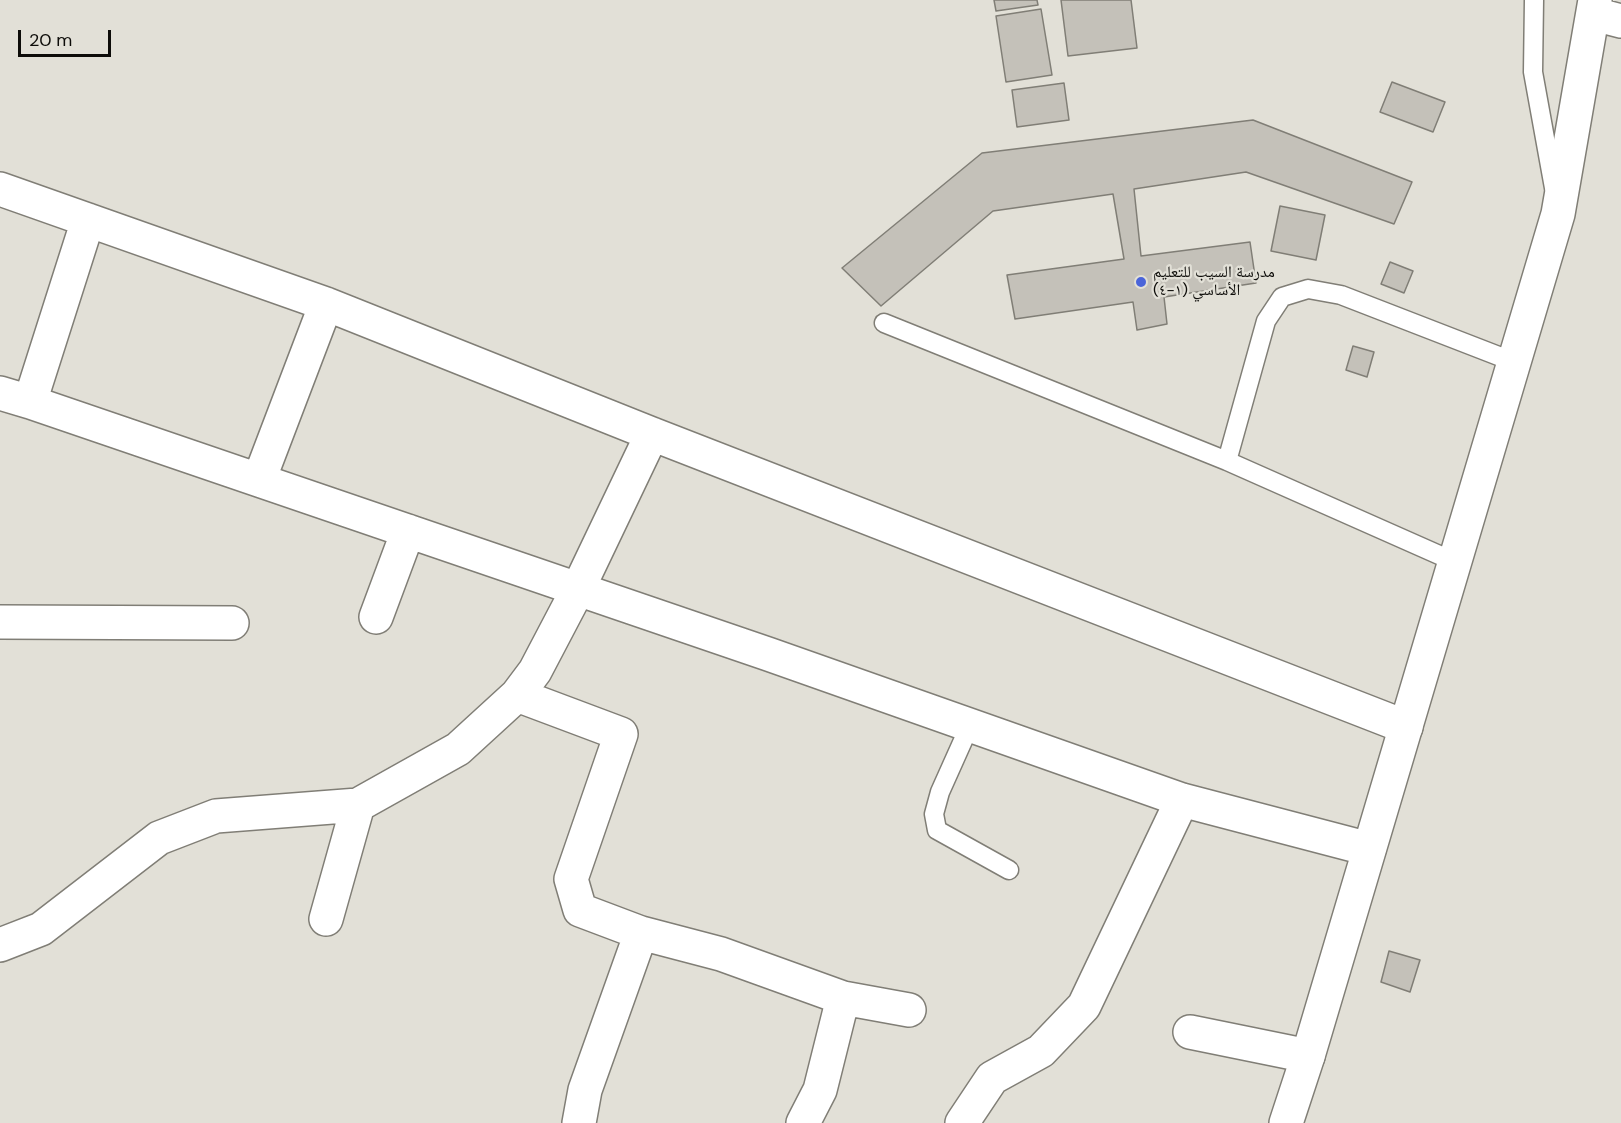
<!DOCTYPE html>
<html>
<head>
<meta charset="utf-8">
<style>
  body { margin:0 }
  #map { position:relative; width:1621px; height:1123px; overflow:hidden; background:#e2e0d7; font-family:"DM Sans",sans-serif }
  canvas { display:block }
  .scale { position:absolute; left:18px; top:30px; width:93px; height:27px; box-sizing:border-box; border:3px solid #0d0c09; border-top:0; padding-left:8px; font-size:18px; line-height:21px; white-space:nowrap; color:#0d0c09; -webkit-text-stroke:4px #e2e0d7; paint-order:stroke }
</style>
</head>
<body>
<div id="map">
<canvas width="1621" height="1123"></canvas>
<div class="scale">20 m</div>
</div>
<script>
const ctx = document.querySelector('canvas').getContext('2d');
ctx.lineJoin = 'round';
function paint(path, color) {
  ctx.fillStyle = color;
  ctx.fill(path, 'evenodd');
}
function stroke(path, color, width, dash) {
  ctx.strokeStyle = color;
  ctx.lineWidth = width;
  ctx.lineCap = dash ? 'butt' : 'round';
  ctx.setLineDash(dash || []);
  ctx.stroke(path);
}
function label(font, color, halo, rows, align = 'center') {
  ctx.font = font + ' "DM Sans","Noto Naskh Arabic",sans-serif';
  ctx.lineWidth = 4.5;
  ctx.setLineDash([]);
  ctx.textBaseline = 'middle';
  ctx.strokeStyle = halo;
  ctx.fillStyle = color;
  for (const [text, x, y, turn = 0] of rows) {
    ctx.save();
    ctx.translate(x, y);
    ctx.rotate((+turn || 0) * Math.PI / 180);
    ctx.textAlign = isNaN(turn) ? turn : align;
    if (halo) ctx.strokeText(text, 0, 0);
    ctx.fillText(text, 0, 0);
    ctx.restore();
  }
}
const building = new Path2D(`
  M994 0H1037L1038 5 996 11Z
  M1061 0H1131L1137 48 1068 56Z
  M1041 9 1052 75 1006 82 996 16Z
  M1392 82 1445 102 1433 132 1380 112Z
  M1064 83 1069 120 1017 127 1012 90Z
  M1253 120 1412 182 1394 224 1246 172 1134 189 1141 256 1250 242 1256 283 1164 297 1167 324 1137 330 1133 302 1015 319 1007 275 1124 259 1113 194 993 211 881 306 842 268 982 153Z
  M1280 206 1325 215 1316 260 1271 251Z
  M1390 262 1413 271 1404 293 1381 284Z
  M1353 346 1374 352 1367 377 1346 370Z
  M1389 951 1420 960 1410 992 1381 982Z`);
const lane = new Path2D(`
  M1534 0 1533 72 1554 188
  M884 323 1227 461
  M1455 562 1227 461 1266 321 1282 297 1308 289 1341 295 1514 362
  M970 725 940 792 934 814 937 830 1009 870`);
const street = new Path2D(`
  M0 189 326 304 652 434 1406 727
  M0 393 30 402 88 220
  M30 402 768 654 1182 800 1369 849
  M259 480 326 304
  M376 617 408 531
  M0 622 232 623
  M517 695 621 734 571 879 580 910 641 933 721 954 843 998 909 1010
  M326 919 358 805
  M0 945 41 929 159 838 216 816 358 805 458 749 517 695 535 671 578 589 652 434
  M1190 1032 1308 1056
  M579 1123 585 1090 641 933
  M803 1123 820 1090 843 998
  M962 1123 992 1078 1041 1051 1084 1006 1182 800`);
const secondary = new Path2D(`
  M1594 14 1621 21
  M1286 1123 1308 1056 1558 214 1595 0`);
const markers = [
  [1141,282,6,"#4a64d9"]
];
const poiNames = [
  ["مدرسة السيب للتعليم",1153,273],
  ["الأساسي (١-٤)",1153,291]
];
paint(building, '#c4c1b9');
stroke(building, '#807e76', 1.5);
stroke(lane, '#807e76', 21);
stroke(street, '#807e76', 36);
stroke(secondary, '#807e76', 36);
stroke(lane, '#fff', 18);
stroke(street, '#fff', 33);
stroke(secondary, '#fff', 33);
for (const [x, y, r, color] of markers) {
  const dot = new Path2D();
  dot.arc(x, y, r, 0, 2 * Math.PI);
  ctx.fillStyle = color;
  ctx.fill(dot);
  stroke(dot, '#e2e0d7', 2);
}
label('16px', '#0d0c09', '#e2e0d7', poiNames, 'left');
</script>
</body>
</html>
